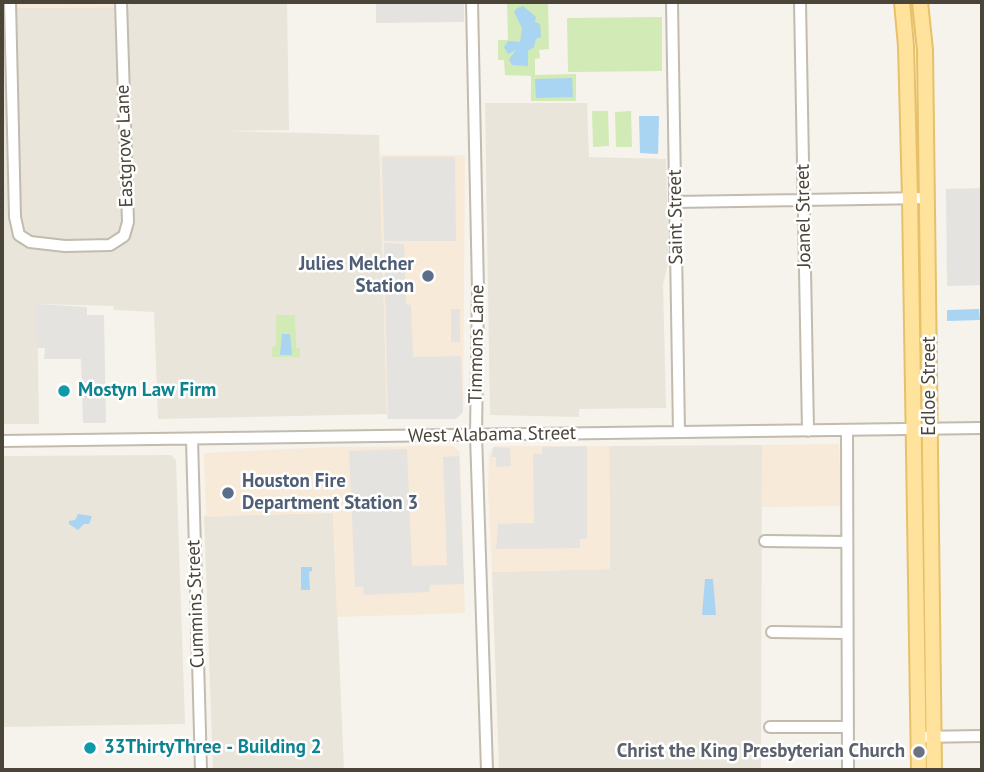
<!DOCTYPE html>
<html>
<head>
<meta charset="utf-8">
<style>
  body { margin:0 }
  #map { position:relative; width:984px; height:772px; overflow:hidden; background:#f6f3ec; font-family:"PT Sans",sans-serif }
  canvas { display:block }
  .frame { position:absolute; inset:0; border:4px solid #4b4439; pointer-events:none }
</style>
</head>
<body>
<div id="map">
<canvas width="984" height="772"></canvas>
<div class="frame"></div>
</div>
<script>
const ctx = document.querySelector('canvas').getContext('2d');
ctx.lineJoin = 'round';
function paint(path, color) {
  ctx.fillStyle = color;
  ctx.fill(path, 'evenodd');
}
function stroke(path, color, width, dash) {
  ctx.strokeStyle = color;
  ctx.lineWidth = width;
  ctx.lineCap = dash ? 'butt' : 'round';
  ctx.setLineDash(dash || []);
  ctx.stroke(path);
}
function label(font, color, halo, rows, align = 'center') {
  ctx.font = font + ' "PT Sans",sans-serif';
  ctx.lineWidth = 5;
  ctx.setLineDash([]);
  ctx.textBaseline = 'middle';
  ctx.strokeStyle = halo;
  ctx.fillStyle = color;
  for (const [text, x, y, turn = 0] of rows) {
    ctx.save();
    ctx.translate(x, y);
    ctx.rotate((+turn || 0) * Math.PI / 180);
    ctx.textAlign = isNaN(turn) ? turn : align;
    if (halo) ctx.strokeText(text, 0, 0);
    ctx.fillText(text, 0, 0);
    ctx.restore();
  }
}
const residential = new Path2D(`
  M129 2H287L289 130 226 131 379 135 387 414 158 419 154 312 114 310 113 306 37 304 39 424H2V8L129 7Z
  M485 103H587L589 157 666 159 669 260 663 284 666 408 579 409V417L490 415Z
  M762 445 761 770H499L492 572 610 569 609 446Z
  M171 455 176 460 185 724 2 727V456Z
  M333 513 344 770H213L204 516Z`);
const commercial = new Path2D(`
  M2 2H129L130 7 2 8Z
  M380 155H465L463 412 456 419H387Z
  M839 444 841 506 762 507V445Z
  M453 446 460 452 465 613 337 617 333 512 206 517 204 453 331 447Z
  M494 446H609L610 569 492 572 488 491 489 454Z`);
const green = new Path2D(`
  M507 2H548L549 49 539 50 540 58 535 59V75L576 74V101H531V76L505 75 504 60H498V40H508Z
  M662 17V71L568 72 567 18Z
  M592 111H608L609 146 593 147Z
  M631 111 632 147H616L615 112Z
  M276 315H295L296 348H300V357H272V348L276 345Z`);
const parking = new Path2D(`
  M345 2H464V22L376 23V2Z
  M382 157H455L456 241H384Z
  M982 188V285L947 286 946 189Z
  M384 243 404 244 406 304 411 305 413 357 461 356 463 412 456 419H388Z
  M36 304 87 307V315H104L106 423H83L81 359H44L45 348H37Z
  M451 309H460V342H451Z
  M587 446V539H580V548L496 549 498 524 534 523 533 454H542V447Z
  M494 447 510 448 511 466 496 467V457H491Z
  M407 449 412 566 447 565 443 457 459 456 464 584 430 585 429 592 364 595 363 587H355L349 451Z`);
const water = new Path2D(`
  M523 6 536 17 535 22 540 24 541 37 536 39 534 47 528 51V66L512 65 509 59 516 50 508 54 504 47 508 41 520 42 522 28 514 12 517 8Z
  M572 78 573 97 536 98 535 79Z
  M639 116H659L658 154 640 153Z
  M979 309 980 320 947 321V310Z
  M282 334H290L292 355H280Z
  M78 514 92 516 89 524H84L78 530 69 524V521L75 520Z
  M312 567V571L309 572 310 590H301V567Z
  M705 579H713L716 615H702Z`);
const minor = new Path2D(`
  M10 2 15 217 19 235 30 242 65 246 110 245 124 236 128 222 121 2
  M472 2 478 290 476 435 487 770
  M672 2 679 432
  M800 2 808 431
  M675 202 927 198
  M847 430 848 770
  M192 439 201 770
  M2 441 982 428
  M765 541 847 542
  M772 632 847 633
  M770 727H848
  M919 737 982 736`);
const major = new Path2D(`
  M902 2 906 46 910 198 919 770
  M920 2 925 50 934 770`);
const markers = [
  [428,276,7,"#5c6f8a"],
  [64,391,7,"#0f9aa8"],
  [228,493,7,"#5c6f8a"],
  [90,748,7,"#0f9aa8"],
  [919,752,7,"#6b7280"]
];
const streetNames = [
  ["Eastgrove Lane",125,146,-92],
  ["Joanel Street",804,216,-91],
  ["Saint Street",676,217,-91],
  ["Timmons Lane",477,344,-89],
  ["Edloe Street",930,386,-90],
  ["West Alabama Street",492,435,-1],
  ["Cummins Street",196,604,-92]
];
const serviceNames = [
  ["Julies Melcher",414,265],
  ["Station",414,287],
  ["Houston Fire",242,482,"left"],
  ["Department Station 3",242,504,"left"]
];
const cultureNames = [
  ["Mostyn Law Firm",78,391],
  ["33ThirtyThree - Building 2",104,748]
];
const worshipNames = [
  ["Christ the King Presbyterian Church",905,752]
];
paint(residential, '#eae5da');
paint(commercial, '#f7ead8');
paint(green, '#d2eab5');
paint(parking, '#e5e3e0');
paint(water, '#a9d4f2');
stroke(minor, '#c2bbae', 14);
stroke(major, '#e6c16a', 18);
stroke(minor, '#fff', 10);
stroke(major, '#ffe39c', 14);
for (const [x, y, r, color] of markers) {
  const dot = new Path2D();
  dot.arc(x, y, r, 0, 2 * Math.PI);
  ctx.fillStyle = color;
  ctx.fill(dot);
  stroke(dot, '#fff', 2.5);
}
label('19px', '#4b4439', '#fff', streetNames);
label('bold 19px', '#4e5e75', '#fff', serviceNames, 'right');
label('bold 19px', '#0d838f', '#fff', cultureNames, 'left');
label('bold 19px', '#5b616d', '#fff', worshipNames, 'right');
</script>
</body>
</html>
